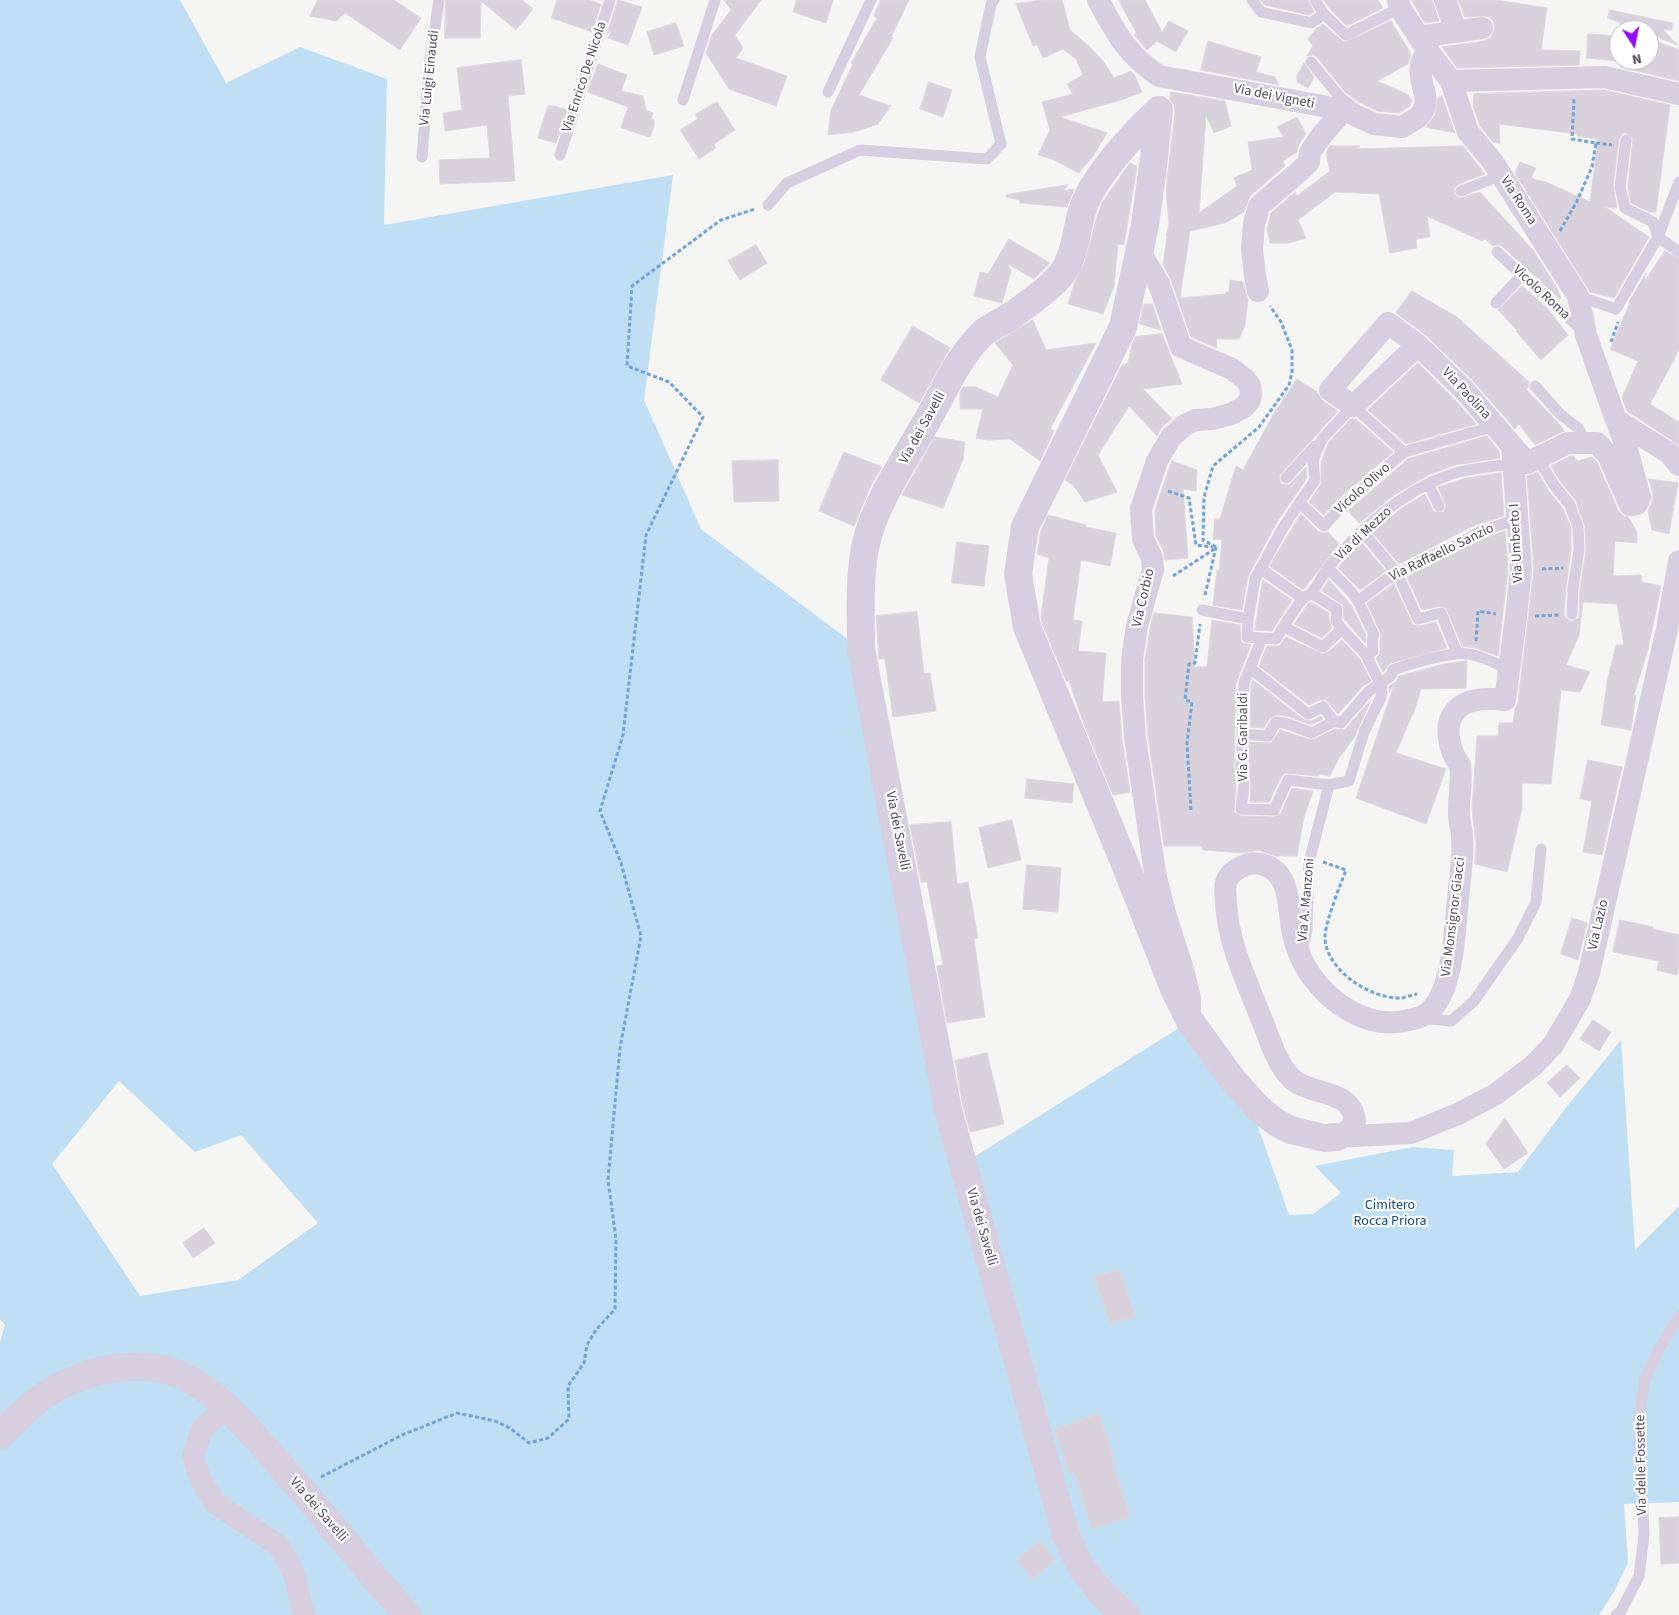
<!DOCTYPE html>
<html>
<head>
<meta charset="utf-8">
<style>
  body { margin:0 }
  #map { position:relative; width:1679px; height:1615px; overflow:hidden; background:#f4f4f2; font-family:"Source Sans 3",sans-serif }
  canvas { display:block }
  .north { position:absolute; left:1609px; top:20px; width:50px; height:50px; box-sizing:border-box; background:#fff; border:1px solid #bbb6c0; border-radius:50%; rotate:169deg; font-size:14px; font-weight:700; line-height:20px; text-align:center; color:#554862 }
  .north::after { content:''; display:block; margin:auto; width:18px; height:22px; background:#940bf6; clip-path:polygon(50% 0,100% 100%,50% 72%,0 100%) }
</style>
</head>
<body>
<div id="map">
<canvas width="1679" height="1615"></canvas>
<div class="north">N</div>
</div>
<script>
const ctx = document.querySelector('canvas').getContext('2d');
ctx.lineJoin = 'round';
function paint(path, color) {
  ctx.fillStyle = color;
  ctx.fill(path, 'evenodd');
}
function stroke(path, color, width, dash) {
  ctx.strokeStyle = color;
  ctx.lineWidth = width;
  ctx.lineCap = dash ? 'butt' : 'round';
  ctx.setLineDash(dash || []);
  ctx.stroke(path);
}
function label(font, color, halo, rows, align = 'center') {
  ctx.font = font + ' "Source Sans 3",sans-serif';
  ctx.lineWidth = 4.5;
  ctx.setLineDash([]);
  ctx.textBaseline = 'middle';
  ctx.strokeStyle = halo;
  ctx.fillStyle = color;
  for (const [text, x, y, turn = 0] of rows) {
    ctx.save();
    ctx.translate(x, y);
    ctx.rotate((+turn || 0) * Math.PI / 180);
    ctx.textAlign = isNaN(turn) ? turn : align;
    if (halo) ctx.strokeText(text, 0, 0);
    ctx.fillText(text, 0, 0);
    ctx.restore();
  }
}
const green = new Path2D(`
  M0 0H180L226 83 300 47 387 79 384 225 673 175 644 400 701 529 861 649 963 1164 1190 1021 1247 1095 1289 1215 1313 1214 1341 1193 1315 1166 1413 1147 1454 1150 1452 1176 1518 1172 1565 1109 1621 1040 1635 1250 1679 1206V1502L1624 1504 1628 1562 1614 1592 1599 1615H0V1342L5 1325 0 1319ZM119 1081 195 1152 241 1135 318 1223 238 1280 140 1296 52 1164Z`);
const building = new Path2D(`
  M318 0H394L421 18 400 50 345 13 336 21 310 16Z
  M446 0H522L533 9 516 30 481 1 480 38H445Z
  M557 0H588L601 4 592 32 552 18Z
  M618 0 642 7 628 45 608 38 612 30 607 34Z
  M724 0H761L735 35 743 48 736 58 787 76 776 106 729 89 706 53 712 35 731 10Z
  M797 0H833L826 23 793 12Z
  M881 0H909L891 37 893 38 859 95 891 106 878 124 854 132 828 135 831 110 853 64 851 63 877 18 874 16Z
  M1042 0H1062L1070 30 1090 47 1104 62 1114 78 1131 71 1134 74 1142 92 1121 100 1060 117 1107 133 1093 156 1079 173 1052 159 1038 155 1050 130 1042 102 1073 94 1067 84 1083 75 1076 59 1063 49 1043 58 1037 45 1033 46 1016 4Z
  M1119 0H1145L1162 32 1169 21 1188 31 1176 52 1157 41 1147 50 1134 35 1136 33Z
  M1261 0H1308L1314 12 1309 15 1265 5Z
  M1324 0H1378L1383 8 1347 26 1330 9Z
  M1412 0H1432L1439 21 1425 23Z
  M1459 0H1496L1547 8 1541 50 1580 51 1579 65 1457 68 1442 47 1484 41 1490 38 1494 32 1495 27 1493 20 1486 16 1465 17Z
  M1610 10 1673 23 1672 30H1663L1678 45 1649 34V30H1619L1621 23 1608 18Z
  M1391 21 1411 54 1408 64 1377 81 1407 94 1412 100 1410 106 1399 113 1378 111 1359 102 1345 92 1317 57 1313 55 1307 56 1313 46 1308 39 1317 28 1323 24 1341 40 1345 42Z
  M676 23 684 46 654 55 647 32Z
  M1588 34 1619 36V61L1587 58Z
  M1208 41 1261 57 1256 72 1275 77 1279 85 1201 70Z
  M1656 41 1679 50V81L1620 67 1621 60H1649V55Z
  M521 60 525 94 508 96 515 181 440 184 439 160 490 158 487 125 445 131 443 113 462 110 457 68Z
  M1304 63 1314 77 1308 88 1297 82V76Z
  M598 64 627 75 621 91 643 96 646 110 653 113 651 119 654 120V126L650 137 621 128 628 107 588 92Z
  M929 82 952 90 943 117 920 109Z
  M1604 90 1670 105 1656 212H1649L1631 203 1628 187 1633 138 1626 133H1623L1619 139 1613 186 1617 208 1605 207 1649 237 1614 298 1590 292 1515 173 1520 162 1536 168 1531 178 1548 183 1590 202 1598 139 1577 136 1578 134 1499 124 1500 143 1493 142 1480 126 1473 106 1474 94Z
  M1171 92 1225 101 1231 126 1214 133 1206 115 1199 213 1237 186 1234 178 1252 170 1248 142 1284 137 1277 127 1297 117 1306 134 1299 144 1297 152 1283 161 1285 166 1250 196 1244 212 1225 223 1190 231 1180 298 1226 294V292H1229L1230 280 1243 282 1248 300 1245 325 1239 339H1216L1217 348 1191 337 1171 280 1163 264 1167 236H1166L1169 225 1166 190 1175 112 1174 105 1170 100Z
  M1442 96 1455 133 1426 127 1435 115 1438 98Z
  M717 102 735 130 714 144 716 148 699 159 680 130 698 119 695 115Z
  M548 106H555L567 110 556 143 538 138Z
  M1330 146H1360L1355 149 1463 146 1485 174 1458 184 1454 189V194L1460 198 1480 192 1533 250 1557 288 1561 298 1560 299 1502 246 1498 245 1493 246 1485 239 1482 241 1427 216 1430 237 1416 239 1417 248 1390 253 1379 194 1335 192 1298 220 1306 238 1289 243H1270L1267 229 1271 213 1295 192 1297 196 1330 171 1326 153Z
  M1130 163 1137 166 1124 245 1118 244 1114 286 1103 314 1068 304 1075 281 1085 262 1096 220 1102 203Z
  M1068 185 1063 191 1074 189 1067 207 1020 203V200L1006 197V195Z
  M1009 239 1050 263 1034 279 1008 264 1011 271 1002 303 974 296 980 272 988 274Z
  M756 245 767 263 740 280 728 261Z
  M1665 251 1679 259V350L1650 404 1679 422V445L1627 411 1622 398 1638 361 1610 349 1630 303 1629 302 1646 273 1644 282Z
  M1522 286 1548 309 1568 335 1541 360 1516 331 1517 330 1498 310Z
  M1412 291 1457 317 1529 382 1528 388 1526 389 1561 426 1564 431 1535 445 1519 424 1515 429 1474 382 1427 336 1396 313Z
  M1144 304H1152L1161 330 1140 324Z
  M1033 320 1046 350 1096 343 1050 429 1054 431 1040 461 1010 439 988 440 976 438 983 409H960V392L963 387H976L998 397 1013 365 995 343Z
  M913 326 950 348 919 403 881 380Z
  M1162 334 1182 384 1143 389 1172 419 1162 427 1157 436 1129 406 1098 455 1117 492 1085 502 1073 485 1065 480 1122 365 1128 363 1132 345 1135 337Z
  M1418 363 1455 400 1476 424 1406 444 1368 410Z
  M1297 379 1317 392 1322 400 1338 411 1279 476 1281 484 1289 485 1306 467 1307 478 1277 522 1248 576 1242 610 1213 605 1217 570 1219 571 1222 540 1213 539 1215 518 1220 519 1236 466 1243 470 1273 415Z
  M1351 419H1356L1393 452 1335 502 1324 515 1309 502 1321 484V462L1329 442Z
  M1487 436 1499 451 1500 458 1455 465 1428 475 1393 496 1359 523 1348 511 1408 459Z
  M935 437 965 442 963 459 943 508 902 495Z
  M844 452 882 467 871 485 854 526 819 511Z
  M1571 456H1573L1578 461 1592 457 1597 462 1618 510 1623 516 1628 517 1637 532V543L1615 541 1613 576 1641 575 1642 582 1661 586 1648 649 1634 695H1636L1631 730 1601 725 1607 683 1616 645H1624L1617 604 1583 602 1579 635 1566 665 1590 672 1580 692 1561 690 1551 784 1522 783V808L1507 872 1475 864 1476 843 1472 809 1477 736H1498L1499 723H1513L1515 709 1518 702 1534 570 1527 476 1538 472 1548 490 1563 509 1571 528V550L1566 587 1564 614 1566 618 1571 621 1579 618 1580 589 1586 551 1585 526 1576 501 1560 481 1551 466Z
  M778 460 779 501 734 502 732 461Z
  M1172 461 1197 470 1196 491 1183 489 1188 558 1165 560 1164 552 1156 536 1155 510Z
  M1501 473 1504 516 1475 525 1399 564 1372 532 1402 508 1425 494 1434 512H1443L1446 506 1438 487 1466 478Z
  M1649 479 1678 483 1669 534 1652 530 1648 511 1652 502 1653 494Z
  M1301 514 1319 532 1323 533 1328 532 1339 544 1303 590 1270 566Z
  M1048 515 1086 525V527L1116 533 1110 566 1081 560 1073 620 1082 621 1078 651 1106 653 1102 702 1119 701 1122 739 1130 792 1113 795 1084 724 1069 681H1066L1042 623 1041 616 1049 558 1037 554 1041 531Z
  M1505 531 1508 569 1498 656 1476 648 1462 646 1446 608 1440 606 1422 610 1407 577 1482 539Z
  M957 542 989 546 984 586 952 583Z
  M1361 542 1386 571 1360 590 1338 568Z
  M1263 580 1292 600 1272 631 1255 630Z
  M1329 580 1351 605 1366 635 1365 643 1344 619 1343 605 1322 591Z
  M1394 584 1413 625 1419 626 1436 622 1447 648 1391 663 1383 672 1376 658 1380 654V641L1381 634 1367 603Z
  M1311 602 1329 613V621L1332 628 1322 638 1294 624 1308 604Z
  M917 612 924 674 930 673 936 711 893 717 885 659H879L876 616Z
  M1154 613 1192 617 1195 667H1207L1212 620 1240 625 1241 641 1243 643 1251 645 1236 683 1234 769 1236 786 1234 812 1241 816 1274 817 1281 813 1292 788 1313 791 1304 817 1297 856H1276L1258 850 1242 853 1203 850 1202 846H1164L1148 736 1145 695V660L1150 629Z
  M1286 637 1323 654 1328 652 1342 640 1360 659 1371 681 1363 686 1338 714 1326 700H1320L1309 705 1259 666 1267 646H1279Z
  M1467 661 1466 688 1421 689 1413 715H1412L1396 753 1446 769 1426 824 1356 798 1394 685 1389 692V686L1396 682 1399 676 1403 675 1444 664Z
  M1253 680 1304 720 1311 721 1321 716 1323 719 1311 725 1287 716 1276 715 1270 718 1264 728 1250 727 1251 685Z
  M1371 700 1354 738 1339 758 1330 776 1319 774 1318 776 1285 773 1281 777 1269 802H1250L1251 787 1249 768V742L1271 743 1280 730 1312 740 1335 729 1344 730Z
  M1588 760 1622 767 1602 855 1583 852 1592 801 1580 799Z
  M1027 779 1074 784 1072 803 1025 798Z
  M1012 820 1021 860 988 868 979 828Z
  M951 822 957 884 968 882 978 938 974 939 985 1017 947 1023 937 966 943 965 927 882H921L910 825Z
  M1027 865 1061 868 1058 912 1023 909Z
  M1572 918 1587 923 1578 960 1561 954Z
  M1620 920 1653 927V929L1679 935V965L1677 975 1657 970 1659 961 1613 952Z
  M1593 1020 1611 1032 1599 1051 1580 1039Z
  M987 1053 1004 1124 970 1132 963 1106 955 1061Z
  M1567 1065 1580 1078 1560 1097 1547 1083Z
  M1505 1118 1528 1153 1504 1169 1486 1144Z
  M204 1228 215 1243 193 1258 183 1243Z
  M1119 1269 1135 1316 1110 1324 1094 1277Z
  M1099 1414 1114 1459 1112 1460 1130 1517 1092 1529 1074 1472 1069 1474 1054 1429Z
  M1679 1517V1563L1661 1564 1659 1518Z
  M1040 1541 1055 1560 1033 1579 1017 1560Z`);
const path = new Path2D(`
  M1596 143 1612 145
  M1560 231 1576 203 1592 167 1596 143 1572 139 1574 99
  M1611 342 1618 322
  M1168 491 1189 498 1196 545 1213 547
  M1216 547 1203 540 1204 497 1213 466 1259 427 1289 385 1292 372V350L1281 322 1270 306
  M1542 569 1563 568
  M1173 576 1216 548
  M1205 595 1216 547
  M1535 616 1559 615
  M1476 641 1478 611 1496 614
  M1191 810 1187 743 1192 702 1185 700 1189 664 1195 663 1200 624
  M1323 862 1346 870C1340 886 1326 920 1325 936 1324 969 1371 1000 1402 998 1407 997 1412 995 1417 994
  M321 1477 402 1435 457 1413 495 1421 510 1428 529 1443 548 1438 569 1419 568 1386 584 1363 587 1345 596 1330 615 1309 616 1239 608 1180 620 1048 641 936 621 863 600 811 623 735 646 535 703 417 669 382 627 366 632 286 721 220 755 209`);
const service = new Path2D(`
  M1252 0 1261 12 1311 23 1324 14 1346 35 1400 8
  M1315 0 1324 14
  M1311 62 1340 97 1353 107
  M828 92 871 0
  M683 100 715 0
  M1626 140 1620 187 1625 208 1653 222 1658 237 1679 252
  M560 155 610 0
  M422 157 429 68 439 0
  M1461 191 1502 175
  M768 205 787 183 860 150 987 159 1001 144 980 57 991 4 994 0
  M1497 252 1582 330
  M1578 296 1616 309 1658 237 1679 182
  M1496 303 1522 275
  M1535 386 1560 414 1578 428 1586 442
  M1404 452 1353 406 1323 438 1317 450 1313 461 1315 480 1284 526 1255 579 1248 619 1247 637 1276 639C1284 626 1292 612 1301 601 1304 596 1309 596 1312 592 1318 585 1322 576 1327 569 1358 530 1401 492 1449 475 1469 468 1492 467 1512 464
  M1537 457 1554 485 1570 505 1578 527 1579 550 1573 588 1572 614
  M1286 478 1315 446
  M1429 485 1439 506
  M1300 503 1324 526 1340 508 1404 452 1495 426
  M1363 532 1397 573 1418 619 1441 613 1457 653
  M1328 568C1338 580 1350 588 1358 601L1387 579 1433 555 1454 546 1479 532 1517 519
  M1261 569 1302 598
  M1311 593 1337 609 1336 621 1342 629
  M1358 601 1374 635 1372 640 1373 651 1366 655
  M1202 610 1248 619
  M1284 627 1323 647 1342 629 1366 655 1382 687 1381 697 1364 732 1349 781 1329 785 1309 862 1307 930 1302 951
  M1262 638 1244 683 1241 769 1244 786 1241 809 1274 810 1288 780 1329 785
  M1250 668 1308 714 1323 707 1334 721
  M1242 734 1268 736 1276 722 1285 723 1312 733 1334 721 1341 723 1369 691 1391 676 1393 670C1409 664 1453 651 1469 654 1483 656 1497 664 1509 670
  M1422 1018 1451 1021 1474 1001 1518 938 1536 902 1541 849
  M1616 1615 1621 1611 1639 1576 1644 1535 1639 1417 1645 1379 1658 1351 1679 1316`);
const minor = new Path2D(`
  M1098 0C1116 33 1126 54 1159 76L1344 110 1374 124 1402 127C1408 123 1420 118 1423 111 1433 93 1409 74 1428 51
  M1398 0 1400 8 1428 51 1451 81 1468 132 1493 162 1578 296 1586 335 1616 420 1626 446 1640 497 1637 504 1630 505 1608 455 1597 443H1568L1527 463 1465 391 1418 345
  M1445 0 1456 31
  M1419 37 1482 28
  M1451 81 1605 77 1679 94
  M1140 252 1159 284 1181 347 1232 369 1245 379 1250 386 1251 394 1250 400 1244 407 1231 414 1212 419 1196 420 1185 425 1171 437 1157 461 1141 509 1143 539 1152 558 1153 569 1137 626 1132 659V695L1135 737 1155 873 1165 913 1182 966 1190 998V1008
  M1258 291 1255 276 1252 249 1254 224 1259 206 1301 170 1309 162 1310 152 1322 135 1344 110
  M1388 323 1418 345 1353 406 1330 390Z
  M1616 420 1669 453 1679 465
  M1337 1137C1346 1133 1350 1129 1355 1121 1351 1087 1310 1097 1291 1078 1275 1062 1268 1033 1259 1013 1245 977 1228 942 1226 903 1226 897 1224 889 1226 883 1229 870 1249 861 1261 864 1291 871 1288 906 1292 929 1295 945 1301 961 1310 974 1330 1003 1367 1029 1404 1021 1414 1019 1422 1018 1430 1011 1442 999 1446 983 1450 967 1455 943 1456 916 1459 890 1460 874 1464 854 1462 837 1462 829 1459 822 1459 814 1458 801 1463 776 1460 765 1458 761 1454 757 1453 753 1449 744 1447 729 1450 720 1459 697 1486 698 1505 700L1516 617 1521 569 1512 445
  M1337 1137 1411 1133 1458 1114 1496 1094 1534 1065 1553 1045 1580 999 1589 973 1667 629 1679 561
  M226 1408 202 1429 193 1456 200 1479 215 1503 279 1546 294 1573 304 1615`);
const tertiary = new Path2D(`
  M0 1435C14 1421 29 1406 45 1395 89 1366 154 1354 199 1385 228 1404 256 1439 280 1465 323 1514 363 1566 407 1615
  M1126 1615 1106 1598 1082 1569 1066 1536 948 1110 861 649C861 615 859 581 865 548 873 505 906 458 928 419 944 391 958 357 982 334 990 326 1002 322 1011 316 1025 306 1054 286 1063 272 1076 253 1076 229 1083 208 1094 176 1134 133 1159 110L1153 166 1145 225 1123 327 1025 527 1018 574 1027 627 1125 864 1175 991 1190 1021 1232 1079 1259 1109 1277 1123 1291 1130 1324 1138 1337 1137`);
const streetNames = [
  ["Via Enrico De Nicola",585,77,-72],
  ["Via Luigi Einaudi",430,78,-84],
  ["Via dei Vigneti",1274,97,11],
  ["Via Roma",1518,201,57],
  ["Vicolo Roma",1541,293,43],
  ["Via Paolina",1466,394,47],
  ["Via dei Savelli",923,428,-61],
  ["Vicolo Olivo",1363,489,-42],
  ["Via di Mezzo",1364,534,-43],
  ["Via Umberto I",1517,543,-93],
  ["Via Raffaello Sanzio",1442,553,-26],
  ["Via Corbio",1144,598,-77],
  ["Via G. Garibaldi",1244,737,-90],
  ["Via dei Savelli",897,831,79],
  ["Via A. Manzoni",1307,900,-85],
  ["Via Monsignor Giacci",1454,917,-83],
  ["Via Lazio",1599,925,-77],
  ["Via dei Savelli",981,1227,74],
  ["Via delle Fossette",1642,1465,-91],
  ["Via dei Savelli",318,1510,49]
];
const parkNames = [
  ["Cimitero",1390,1206],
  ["Rocca Priora",1390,1222]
];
paint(green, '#bfdef4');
paint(building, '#d8d1db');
stroke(building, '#dcd6de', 1);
stroke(path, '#73a2d5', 3, [4, 2.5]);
stroke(service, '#d6cddf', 11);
stroke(minor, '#d6cddf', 22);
stroke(tertiary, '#d6cddf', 28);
label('14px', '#554862', '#fff', streetNames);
label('14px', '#0f4b8c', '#fff', parkNames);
</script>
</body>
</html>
